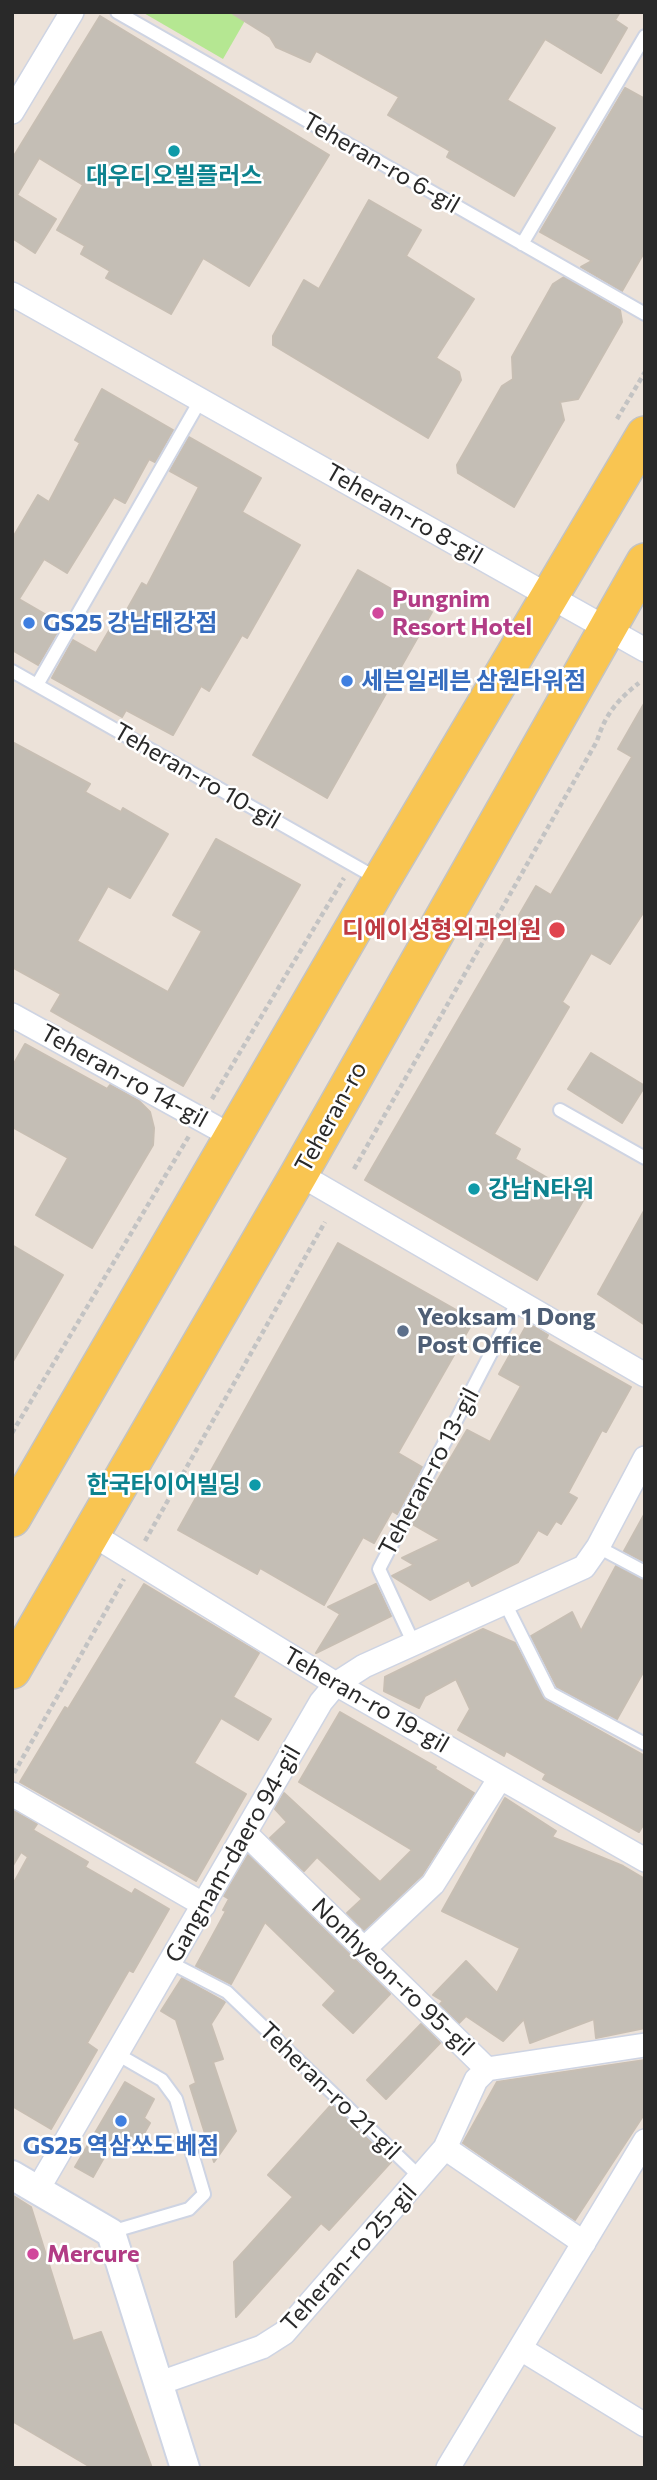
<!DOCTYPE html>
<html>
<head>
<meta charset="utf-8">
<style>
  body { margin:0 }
  #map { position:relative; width:657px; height:2480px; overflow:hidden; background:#ece2d9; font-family:Commissioner,sans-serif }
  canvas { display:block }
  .frame { position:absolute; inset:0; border:14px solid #292929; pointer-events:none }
</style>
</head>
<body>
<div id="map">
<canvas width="657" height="2480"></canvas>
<div class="frame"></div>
</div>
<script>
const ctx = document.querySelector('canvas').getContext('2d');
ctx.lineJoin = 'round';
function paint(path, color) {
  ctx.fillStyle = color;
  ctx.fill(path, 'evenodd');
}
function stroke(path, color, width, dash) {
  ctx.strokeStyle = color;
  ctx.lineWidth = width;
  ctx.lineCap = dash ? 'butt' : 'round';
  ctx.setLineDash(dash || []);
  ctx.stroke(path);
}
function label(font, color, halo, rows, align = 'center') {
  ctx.font = font + ' Commissioner,"Noto Sans KR",sans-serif';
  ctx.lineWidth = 5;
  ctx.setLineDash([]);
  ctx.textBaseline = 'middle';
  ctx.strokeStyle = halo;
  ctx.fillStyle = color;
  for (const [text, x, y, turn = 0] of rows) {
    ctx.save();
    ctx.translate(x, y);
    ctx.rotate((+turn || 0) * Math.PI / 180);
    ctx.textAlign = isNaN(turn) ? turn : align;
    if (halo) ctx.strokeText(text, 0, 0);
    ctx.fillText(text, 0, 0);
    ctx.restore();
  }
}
const green = new Path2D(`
  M142 12H250L223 59Z`);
const building = new Path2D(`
  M230 12H620L615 20 627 28 601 73 545 39 507 100 555 128 514 196 447 157 450 151 388 115 399 97 316 51 310 62 276 47 270 37Z
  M100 16 329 155 249 286 203 258 171 314 106 278 110 271 81 254 85 246 57 230 83 185 39 158 17 195 56 219 35 253 12 238V159Z
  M625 88 645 99V251L622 291 581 267 592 261 540 232Z
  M369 200 421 230 406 256 474 299 436 358 459 372 461 380 428 438 273 345V336L304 280 319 289Z
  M564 277 620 310 622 322 578 399 560 402 564 420 514 507 458 473 457 465 502 386 513 379 512 357 553 284Z
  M102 389 173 430 155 462 149 459 125 503 114 497 67 573 44 559 19 599 50 617 45 624 58 631 38 665 12 650V539L38 495 49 502 80 443 75 440Z
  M189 437 261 478 242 512 300 545 247 638 242 635 209 691 201 686 173 735 126 710 122 717 52 678 73 640 96 653 110 629 115 631 142 583 147 586 199 487 170 471Z
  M358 570 432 612 327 798 253 755Z
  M645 702V910L610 964 591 953 562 1002 569 1007 494 1134 520 1149 515 1159 584 1199 537 1280 365 1180 536 886 551 895 632 757 618 749Z
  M12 742 90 784 85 792 121 812 123 808 168 834 130 898 108 886 77 941 168 992 202 931 173 915 216 839 300 885 183 1086 51 1011 61 994 12 967Z
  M25 1044 107 1089 110 1085 139 1101 150 1112 154 1128 153 1145 92 1248 36 1215 68 1158 12 1127V1067Z
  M591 1053 645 1086 622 1123 568 1089Z
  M645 1209V1325L598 1294Z
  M338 1243 474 1320 398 1453 422 1467 397 1514 392 1511 374 1543 363 1537 324 1605 260 1568 257 1574 178 1530Z
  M12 1245 63 1275 12 1363Z
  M533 1326 548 1335 546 1339 631 1387 606 1432 602 1430 568 1493 577 1498 561 1524 556 1521 547 1535 538 1530 518 1562 472 1586 469 1580 430 1600 392 1576 414 1565 402 1558 440 1540 412 1524 467 1430 490 1442 521 1386 499 1374 525 1328Z
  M645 1513V1562L624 1551Z
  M616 1566 645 1581V1669L617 1719 557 1687 531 1636 572 1612 581 1631Z
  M144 1584 259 1653 233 1697 271 1719 258 1740 221 1718 194 1763 246 1794 196 1881 20 1782 65 1707 68 1709Z
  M376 1584 391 1616 316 1653 340 1614 328 1607Z
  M483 1629 515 1643 545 1700 645 1756V1822L639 1832 543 1779 546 1774 506 1751 504 1756 458 1730 470 1709 456 1679 425 1696 419 1708 384 1691 385 1677Z
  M340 1712 436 1767 435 1769 474 1793 422 1875 403 1893 398 1890 402 1894 364 1930 347 1913 362 1899 317 1857 304 1871 270 1838 287 1822 275 1809 284 1793 380 1882 412 1850 299 1782Z
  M505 1798 556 1831 552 1837 623 1866 645 1879V2028L596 2038 594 2019 530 2043 524 2019 503 2041 466 2016 459 2023 440 2004 443 2001 433 1995 466 1961 497 1993 520 1948 442 1911Z
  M12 1810 37 1824 33 1830 88 1862 85 1867 132 1894 135 1889 169 1909 133 1972 129 1970 87 2043 97 2050 51 2129 12 2106V1886L28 1857 21 1852 12 1867Z
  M248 1855 390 1994 353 2033 323 2005 336 1991 265 1922 231 1984 196 1966 226 1911 223 1910 229 1899 224 1896Z
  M182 1978 225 2002 211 2024 223 2059 213 2062 236 2131 214 2162 190 2086 196 2083 176 2020 161 2011Z
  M421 2024 440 2043 386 2099 367 2080Z
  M645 2060V2113L575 2220 463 2143 497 2082Z
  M125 2082 154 2099 144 2118 150 2123 137 2146 121 2138 118 2143 114 2140 93 2177 75 2167Z
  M332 2104 391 2162 329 2230 321 2223 236 2317 234 2262 293 2197 268 2175Z
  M12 2195 31 2207 73 2341 101 2332 152 2468H92L12 2421Z`);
const path = new Path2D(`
  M617 419 645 372
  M212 1099 344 878
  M354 1169 597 741C605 715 617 700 639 683
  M12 1433 189 1136
  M145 1541 325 1222
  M14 1773 124 1579`);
const service = new Path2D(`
  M117 12 645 314
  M522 244 645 36
  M12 671 378 879
  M37 685 201 399
  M560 1110 645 1158
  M598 1547 645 1572
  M504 1601 550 1693 645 1744
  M413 1642 379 1569 517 1303
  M171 1963 227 1992 420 2177
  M111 2232 189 2209 204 2194 176 2099 162 2080 117 2054`);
const minor = new Path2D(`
  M12 112 72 12
  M12 294 645 650
  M12 1015 235 1138
  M299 1174 645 1375
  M90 1533 336 1684 645 1860
  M12 1794 204 1905
  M245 1833 487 2069
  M364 1949 433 1884 500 1778
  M487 2069 645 2045
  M445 2148 584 2243
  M38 2189 321 1702 336 1684 364 1666 584 1567 598 1547 645 1458
  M521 2349 645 2425
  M160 2383 262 2347 284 2333 445 2148 476 2080 487 2069
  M448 2468 645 2141`);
const tertiary = new Path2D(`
  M12 2175 111 2233 185 2468`);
const primary = new Path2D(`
  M12 1518 381 881 645 435
  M12 1670 299 1174 645 562`);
const markers = [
  [174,151,7,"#0f9aa8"],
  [378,613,7,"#d1479c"],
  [29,623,7,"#3f7fe0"],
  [347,681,7,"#3f7fe0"],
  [557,930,9,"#e0444e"],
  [474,1189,7,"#0f9aa8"],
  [403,1331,7,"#5c6f8a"],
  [255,1485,7,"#0f9aa8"],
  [121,2121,7,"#3f7fe0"],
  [33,2254,7,"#d1479c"]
];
const streetNames = [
  ["Teheran-ro 6-gil",381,163,30],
  ["Teheran-ro 8-gil",404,514,30],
  ["Teheran-ro 10-gil",197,776,30],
  ["Teheran-ro 14-gil",124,1076,29],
  ["Teheran-ro",331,1117,-61],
  ["Teheran-ro 13-gil",429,1472,-62],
  ["Teheran-ro 19-gil",366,1700,30],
  ["Gangnam-daero 94-gil",233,1854,-60],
  ["Nonhyeon-ro 95-gil",393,1977,44],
  ["Teheran-ro 21-gil",330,2091,44],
  ["Teheran-ro 25-gil",349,2258,-48]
];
const cultureNames = [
  ["대우디오빌플러스",174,176],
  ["강남N타워",488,1189,"left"],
  ["한국타이어빌딩",241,1485,"right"]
];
const hotelNames = [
  ["Pungnim",392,599],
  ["Resort Hotel",392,627],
  ["Mercure",47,2254]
];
const shopNames = [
  ["GS25 강남태강점",43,623],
  ["세븐일레븐 삼원타워점",361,681],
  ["GS25 역삼쏘도베점",121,2146,"center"]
];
const healthNames = [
  ["디에이성형외과의원",541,930]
];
const serviceNames = [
  ["Yeoksam 1 Dong",417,1317],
  ["Post Office",417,1345]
];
paint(green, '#b5e792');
paint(building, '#c4beb5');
stroke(building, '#c7beb3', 2);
stroke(service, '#ced4e3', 16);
stroke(minor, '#ced4e3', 26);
stroke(tertiary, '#ced4e3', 32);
stroke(primary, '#c3c3c3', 40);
stroke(path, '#c3c3c3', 4.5, [5, 3.5]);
stroke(service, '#fff', 12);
stroke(minor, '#fff', 23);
stroke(tertiary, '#fff', 28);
stroke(primary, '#f9c551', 37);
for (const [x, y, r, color] of markers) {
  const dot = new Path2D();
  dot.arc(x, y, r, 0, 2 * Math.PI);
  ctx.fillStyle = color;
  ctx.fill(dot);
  stroke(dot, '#fff', 2.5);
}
label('24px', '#292929', '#fff', streetNames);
label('bold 24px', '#0d838f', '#fff', cultureNames);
label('bold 24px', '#b23c85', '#fff', hotelNames, 'left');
label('bold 24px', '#366cbe', '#fff', shopNames, 'left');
label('bold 24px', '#be3a42', '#fff', healthNames, 'right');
label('bold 24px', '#4e5e75', '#fff', serviceNames, 'left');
</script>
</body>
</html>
